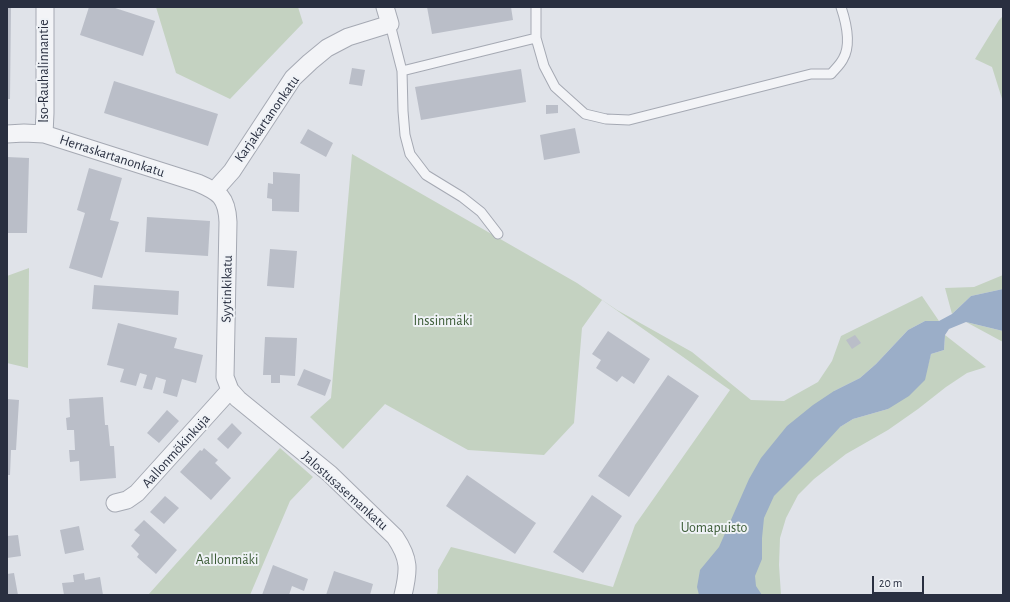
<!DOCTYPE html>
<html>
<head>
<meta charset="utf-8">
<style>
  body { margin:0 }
  #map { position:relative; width:1010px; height:602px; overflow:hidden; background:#e0e3e9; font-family:"Alegreya Sans",sans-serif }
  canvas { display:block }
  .frame { position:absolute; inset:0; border:8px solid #292f40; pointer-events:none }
  .scale { position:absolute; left:872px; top:576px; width:52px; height:18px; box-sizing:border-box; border:2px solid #292f40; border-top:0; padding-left:5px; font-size:12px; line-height:14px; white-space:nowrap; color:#292f40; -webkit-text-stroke:3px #eff2f6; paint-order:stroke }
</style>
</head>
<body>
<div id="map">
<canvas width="1010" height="602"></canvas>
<div class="frame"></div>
<div class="scale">20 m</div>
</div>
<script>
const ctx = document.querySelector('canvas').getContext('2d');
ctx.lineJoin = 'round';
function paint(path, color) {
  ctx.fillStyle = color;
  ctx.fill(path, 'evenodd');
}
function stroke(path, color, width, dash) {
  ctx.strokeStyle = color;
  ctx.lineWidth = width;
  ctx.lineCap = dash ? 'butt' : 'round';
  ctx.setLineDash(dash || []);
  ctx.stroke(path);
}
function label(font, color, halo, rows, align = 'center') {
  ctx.font = font + ' "Alegreya Sans",sans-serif';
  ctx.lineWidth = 4;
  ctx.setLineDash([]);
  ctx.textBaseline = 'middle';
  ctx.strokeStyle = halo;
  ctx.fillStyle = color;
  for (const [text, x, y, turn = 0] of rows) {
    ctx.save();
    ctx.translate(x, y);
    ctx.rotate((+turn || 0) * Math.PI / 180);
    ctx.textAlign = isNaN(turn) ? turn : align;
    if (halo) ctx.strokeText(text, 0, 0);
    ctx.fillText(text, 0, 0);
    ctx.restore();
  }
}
const green = new Path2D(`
  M156 7H298L303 23 230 99 176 73Z
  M1003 16V102L992 67 975 59 999 20Z
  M352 154 577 283 617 310 692 352 751 400 784 401 818 382 832 361 841 336 922 296 939 321H925L908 330 876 364 860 378 834 391 840 427 853 419 888 409 928 365 931 354 944 350 945 335 986 367 967 373 946 387 918 409 888 430 846 454 814 479 798 495 786 518 780 538 779 565 781 595H437L438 588V570L451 547 613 587 635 525 730 390 602 300 582 328 574 423 544 455 468 450 385 404 343 449 310 417 331 398Z
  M29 268 28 368 7 363V276Z
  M1003 275V289L971 296 952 314 945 288 974 287Z
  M966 322 1003 331V342Z
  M280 448 313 477 290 501 250 595H148Z`);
const water = new Path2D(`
  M1003 289V331L966 322 949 329 945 335 944 350 931 354 925 380 909 396 888 409 853 419 840 427 810 460 774 496 764 518 762 538V559L755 576 756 586 762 595H699L697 587 700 570 719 547 749 479 761 458 787 426 813 405 834 391 860 378 876 364 908 330 925 321H939L952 314 971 296Z`);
const building = new Path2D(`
  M7 7H11L10 99H7Z
  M89 7H112L155 21 143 56 80 35Z
  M427 7H511L513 20 432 34Z
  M352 68 365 70 362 86 349 84Z
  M521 69 526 102 421 120 415 87Z
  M114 81 218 114 208 146 104 113Z
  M546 105H558V113L546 114Z
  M575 128 580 153 544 160 540 135Z
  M308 129 333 143 326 157 300 143Z
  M7 157 29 158 27 233H7Z
  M89 168 122 178 110 220 119 222 102 278 69 268 85 213 77 210Z
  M273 172 300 174 299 212 272 211V199L267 198 268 183 273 184Z
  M147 217 210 221 208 256 145 252Z
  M270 249 297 251 294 288 267 286Z
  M94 285 179 291 178 315 92 309Z
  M118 323 177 338 174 348 203 355 196 383 182 379 177 397 163 393 166 380 156 377 152 390 143 388 147 375 140 373 136 386 120 382 124 369 107 365Z
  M608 331 650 359 634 384 622 376 617 382 596 368 601 360 592 354Z
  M855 335 861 343 852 349 846 340Z
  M265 337 297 338 295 376 280 375V383H271V375H263Z
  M304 369 331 380 325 396 297 385Z
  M668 375 699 396 629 497 598 476Z
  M103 397 105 425H108L110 446H114L116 478 80 481 79 461 70 462 69 450H75L74 430H67L66 418 70 417 69 399Z
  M7 399 19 400 16 450H11L10 475H7Z
  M167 410 179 421 159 443 147 433Z
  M232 423 242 433 228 449 217 439Z
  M204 448 218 460 215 463 231 478 211 500 180 472 200 450 202 451Z
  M467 475 536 523 515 554 446 506Z
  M592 495 622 516 583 573 553 552Z
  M165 496 179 508 164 524 150 512Z
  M144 520 177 550 156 574 137 557 139 554 131 546 140 535 134 530Z
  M79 526 84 550 65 554 60 530Z
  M18 535 21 556 7 558V536Z
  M273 565 308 579 304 591 292 586 289 595H262Z
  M334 571 373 584 370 595H326Z
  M14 573 18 595H7V574Z
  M84 573 85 580 100 577 103 595H64L62 583 74 582 73 575Z`);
const service = new Path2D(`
  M390 24 402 71 403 111 405 135 410 154 426 175 462 197 481 212 498 234
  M536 38 544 66 555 87 585 114 606 119 629 120 811 74H831C835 69 840 65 843 59 852 44 846 22 841 7
  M402 71 536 38V7`);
const minor = new Path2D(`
  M7 134 24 133 44 134 198 183C219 192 227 197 228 222L225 377 230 390 238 399 330 474 395 537C410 559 409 570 403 595
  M44 134 45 113V7
  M215 190 232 171 293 78 310 62 327 48 348 37 390 24 385 7
  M115 503 127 500 137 493 230 390`);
const streetNames = [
  ["Iso-Rauhalinnantie",44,71,-90],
  ["Karjakartanonkatu",267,119,-55],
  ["Herraskartanonkatu",112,156,18],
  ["Syytinkikatu",227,289,-89],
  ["Aallonmökinkuja",176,451,-48],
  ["Jalostusasemankatu",345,491,42]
];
const parkNames = [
  ["Inssinmäki",443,321],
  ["Uomapuisto",714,528],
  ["Aallonmäki",227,560]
];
paint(green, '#c4d2c1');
paint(water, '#9baec8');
paint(building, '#babec8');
stroke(service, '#a5a9b3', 11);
stroke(minor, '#a5a9b3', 19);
stroke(service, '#f3f4f7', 9);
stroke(minor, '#f3f4f7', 17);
label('14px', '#292f40', '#eff2f6', streetNames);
label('14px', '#3b5b36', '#eff2f6', parkNames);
</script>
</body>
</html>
